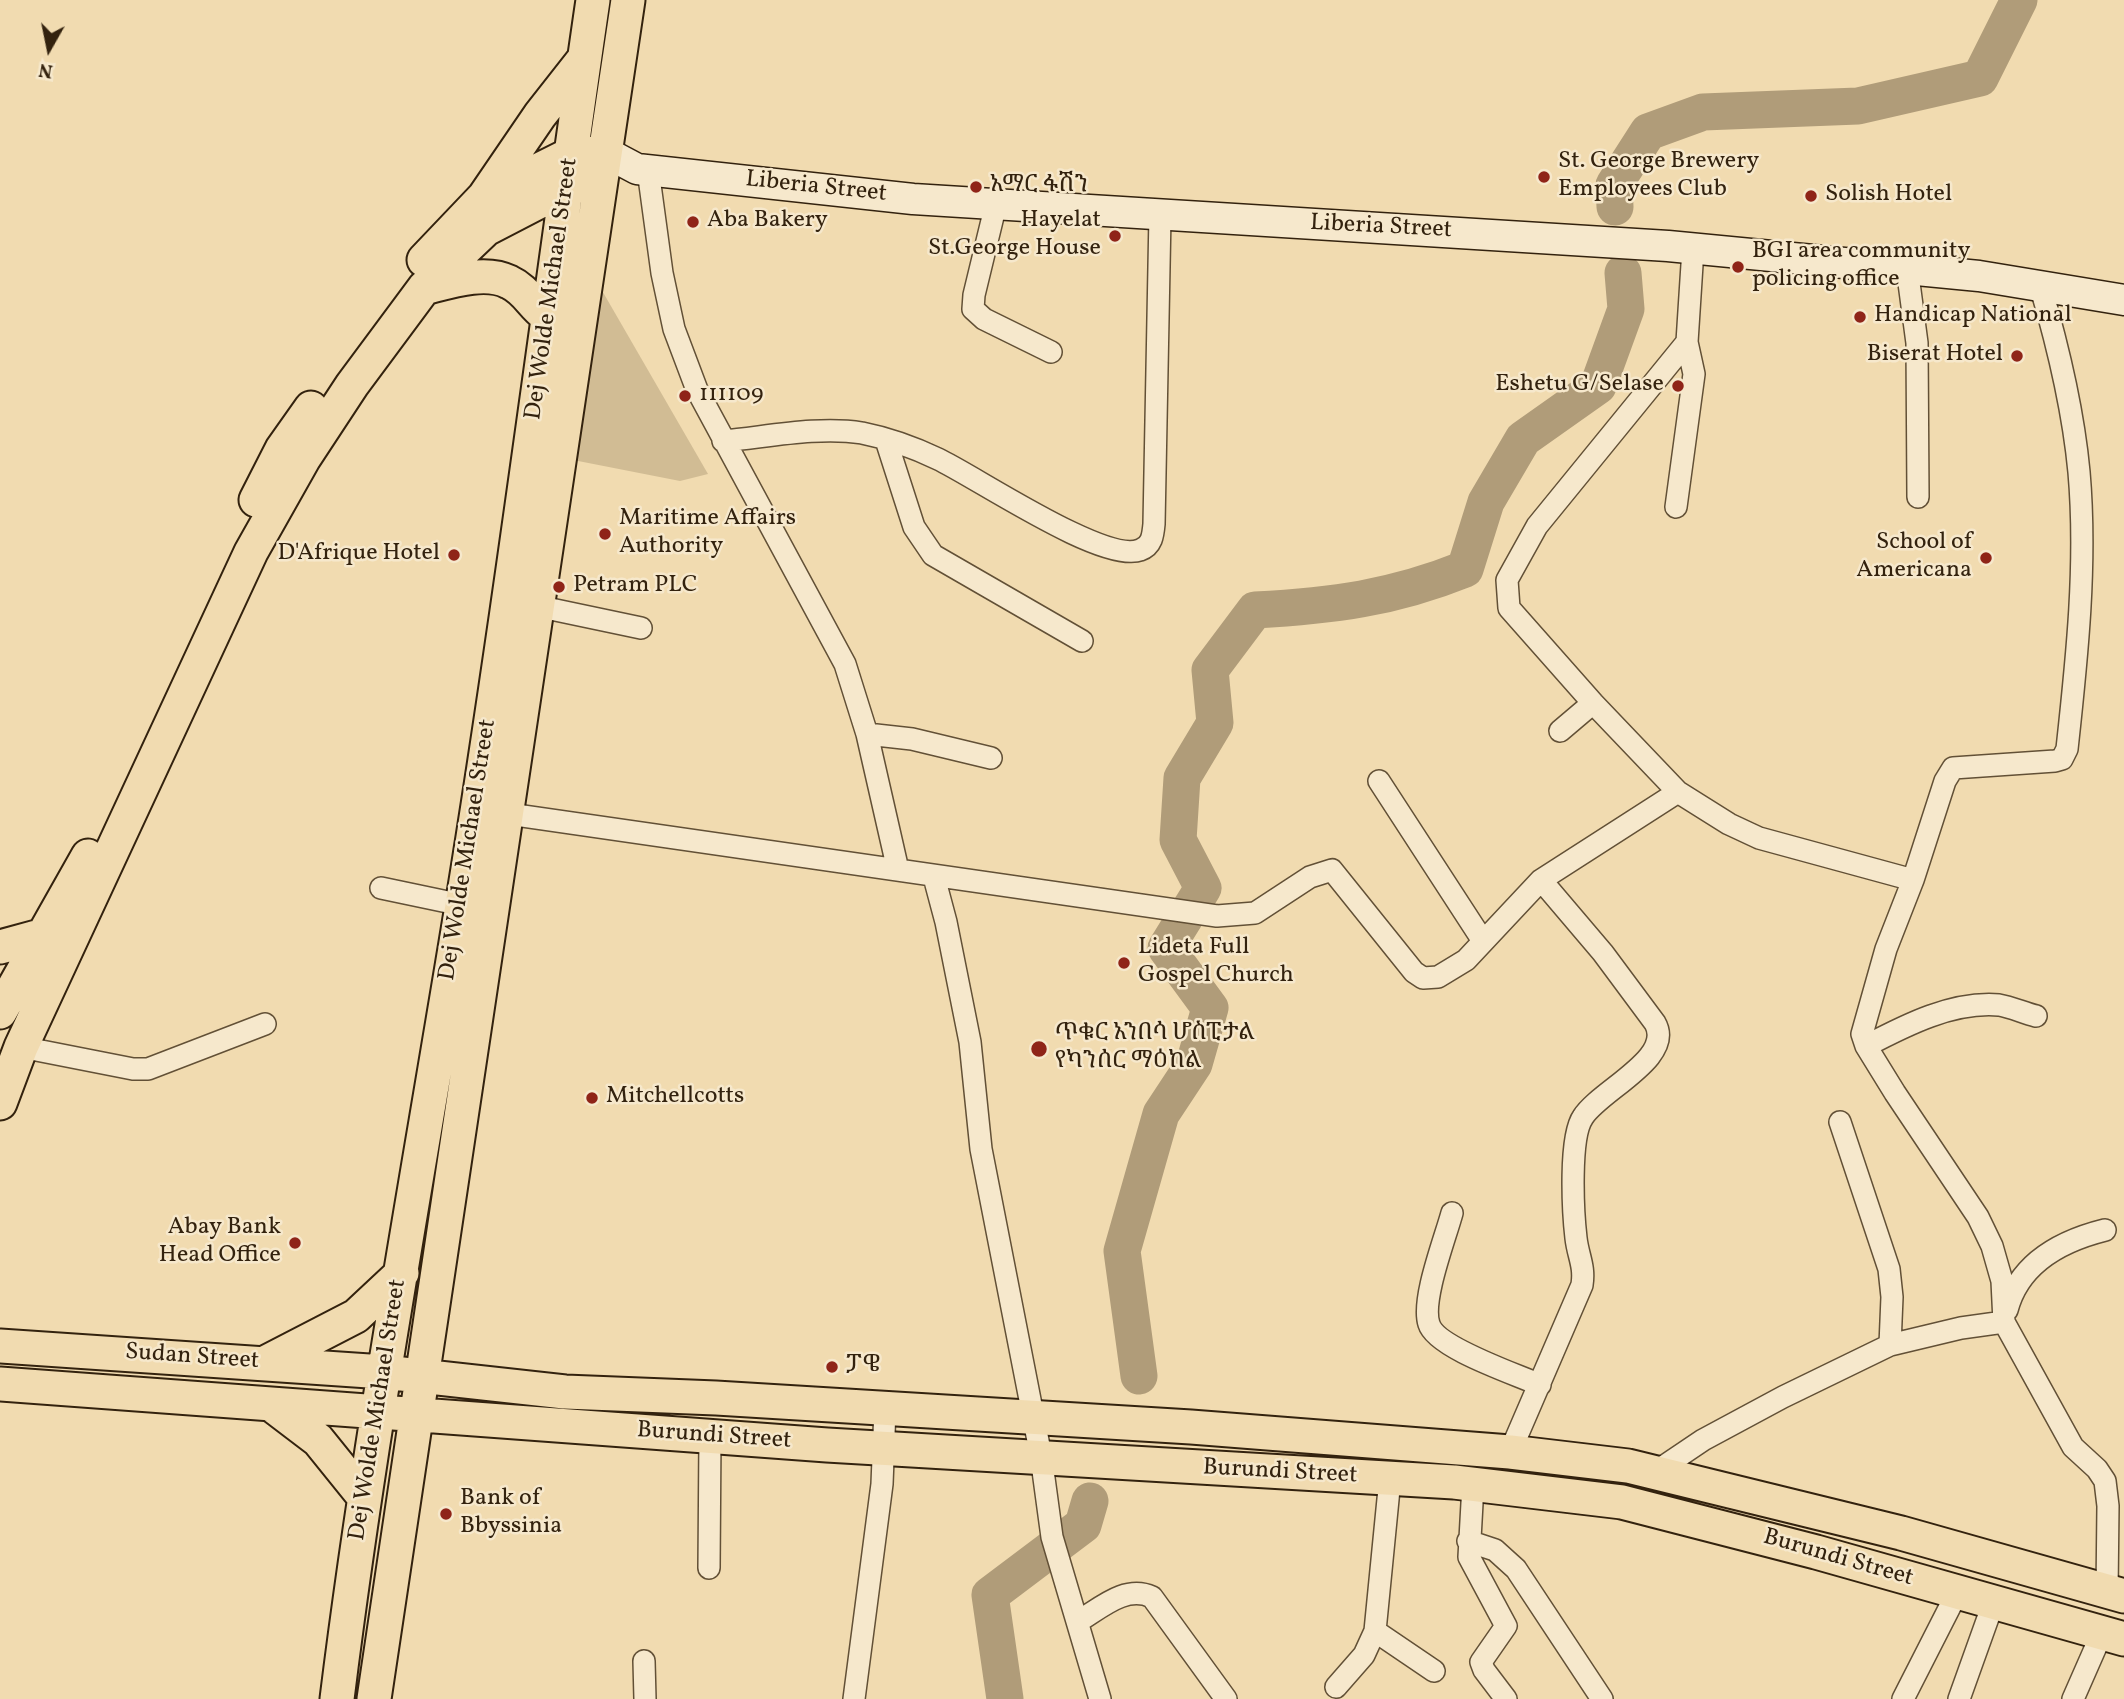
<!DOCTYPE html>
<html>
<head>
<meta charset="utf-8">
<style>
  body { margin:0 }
  #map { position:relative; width:2124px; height:1699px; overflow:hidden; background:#f1dbb0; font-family:Vollkorn,serif }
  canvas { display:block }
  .north { position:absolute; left:14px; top:14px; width:70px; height:70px; -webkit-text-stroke:5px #f6e8cc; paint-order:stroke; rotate:189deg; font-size:19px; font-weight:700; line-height:28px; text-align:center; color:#33220e }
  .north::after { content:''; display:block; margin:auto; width:24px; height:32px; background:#33220e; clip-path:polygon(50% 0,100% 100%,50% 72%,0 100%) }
</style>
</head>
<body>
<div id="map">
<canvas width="2124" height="1699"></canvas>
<div class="north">N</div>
</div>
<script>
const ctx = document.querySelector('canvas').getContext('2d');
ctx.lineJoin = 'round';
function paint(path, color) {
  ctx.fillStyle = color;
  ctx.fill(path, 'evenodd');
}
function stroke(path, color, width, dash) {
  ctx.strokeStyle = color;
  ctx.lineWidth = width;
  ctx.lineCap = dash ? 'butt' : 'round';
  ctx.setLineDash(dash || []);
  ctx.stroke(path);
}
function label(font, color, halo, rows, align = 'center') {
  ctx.font = font + ' Vollkorn,"Noto Serif Ethiopic",serif';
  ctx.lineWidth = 5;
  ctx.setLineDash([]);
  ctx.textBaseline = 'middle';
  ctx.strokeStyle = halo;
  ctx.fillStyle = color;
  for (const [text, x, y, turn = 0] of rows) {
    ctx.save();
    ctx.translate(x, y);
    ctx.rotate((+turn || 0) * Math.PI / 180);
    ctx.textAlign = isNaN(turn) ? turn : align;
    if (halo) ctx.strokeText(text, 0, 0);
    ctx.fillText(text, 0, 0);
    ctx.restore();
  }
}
const green = new Path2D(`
  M593 275 708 474 680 481 568 459Z`);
const river = new Path2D(`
  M1615 207 1614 185 1648 132 1703 112 1858 106 1980 78 2019 0
  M1139 1376 1122 1251 1161 1114 1194 1064 1210 1008 1166 948 1203 888 1178 840 1182 778 1215 723 1210 670 1255 610C1332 606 1393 598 1465 569L1486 502 1523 439 1598 386 1626 309 1623 273
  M1005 1699 990 1595 1083 1525 1090 1501`);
const street = new Path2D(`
  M648 170 662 273 674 329 697 390 845 664 867 734 898 870
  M996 204 974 295 973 309 984 319 1051 352
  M1907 268 1917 343 1918 497
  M2040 285C2058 346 2073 408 2079 472 2087 563 2077 658 2067 749L2062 759 2055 761 1953 768 1945 781 1913 880 1886 949 1862 1034 1866 1046 1895 1093 1978 1217 1992 1246 2002 1281 2004 1322 2073 1447 2097 1469 2105 1481 2108 1506 2107 1592
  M1687 342 1537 526 1507 580 1509 608 1593 703 1678 792 1729 824 1759 838 1913 880
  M886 440 914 527 933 555 1082 641
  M723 441C767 437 818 426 862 433 887 438 915 448 938 459 976 477 1104 564 1140 550 1152 546 1153 535 1154 524L1160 215
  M1676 507 1694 374 1687 342 1693 249
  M527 604 641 628
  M1560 731 1593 703
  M867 734 912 739 991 758
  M1379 781 1483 941
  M495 812 1217 916 1255 913 1310 877 1332 870 1414 972 1423 978 1438 977 1466 960 1541 880 1678 792
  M934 877 946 922 970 1042 981 1149 1041 1456 1052 1537 1100 1699
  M381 888 462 905
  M1866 1046C1906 1025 1953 1001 1999 1005 2011 1007 2024 1013 2036 1016
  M21 1047 133 1069H148L265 1024
  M1840 1122 1889 1269 1892 1297 1890 1345
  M1452 1213C1445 1239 1421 1300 1429 1324 1436 1348 1516 1374 1540 1385
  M2007 1310C2019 1263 2061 1241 2105 1230
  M1510 1452 1582 1285C1585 1266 1578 1256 1576 1238 1573 1212 1569 1137 1583 1117 1600 1090 1675 1058 1655 1023L1603 953 1541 880
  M1657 1471 1703 1440 1783 1397 1890 1345 1961 1328 2004 1322
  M1473 1485 1469 1557 1506 1626 1481 1662 1484 1670 1506 1699
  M1468 1541 1495 1550 1516 1569 1602 1699
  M709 1568 710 1436
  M1079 1621C1102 1607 1126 1585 1152 1597L1226 1699
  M1375 1631 1434 1671
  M644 1661 645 1699
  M1336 1687 1364 1655 1375 1631 1390 1479
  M854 1699 882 1484 885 1409
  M1903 1699 1957 1593
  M1959 1699 1993 1604
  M2073 1699 2102 1633`);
const secondary = new Path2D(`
  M605 152 637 169 913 199 1668 246 1979 276 2124 300`);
const primary = new Path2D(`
  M487 196 571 154 587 153
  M424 260 484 197 540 115 584 59
  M428 287C451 281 486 270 509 282 533 293 534 317 566 323
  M256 500 282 449 311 408
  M0 947 44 935
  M0 1012 88 856
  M0 1103 21 1047 251 552 304 458 352 385 424 288 486 229 567 187 584 185
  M0 1346 384 1372 565 1392 716 1398 1191 1427 1510 1452 1628 1466 1901 1533 2124 1596
  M265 1363 356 1316 402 1273
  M0 1384 827 1445 1454 1482 1622 1502 1816 1552 2124 1639
  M272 1405 318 1440 364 1497
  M337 1699C370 1433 419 1170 462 906 511 605 549 302 593 0
  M374 1699 628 0`);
const markers = [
  [1544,177,7,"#8f2418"],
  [976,187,7,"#8f2418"],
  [1811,196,7,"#8f2418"],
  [693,222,7,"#8f2418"],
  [1115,236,7,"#8f2418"],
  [1738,267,7,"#8f2418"],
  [1860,317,7,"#8f2418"],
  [2017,356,7,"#8f2418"],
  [1678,386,7,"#8f2418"],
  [685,396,7,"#8f2418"],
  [605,534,7,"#8f2418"],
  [454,555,7,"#8f2418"],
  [1986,558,7,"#8f2418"],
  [559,587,7,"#8f2418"],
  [1124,963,7,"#8f2418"],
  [1039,1049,9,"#8f2418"],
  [592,1098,7,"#8f2418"],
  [295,1243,7,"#8f2418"],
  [832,1367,7,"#8f2418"],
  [446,1514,7,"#8f2418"]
];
const poiNames = [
  ["St. George Brewery",1558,163],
  ["Employees Club",1558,191],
  ["አማር ፋሽን",990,187],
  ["Solish Hotel",1825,196],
  ["Aba Bakery",707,222],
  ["Hayelat",1101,222,"right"],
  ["St.George House",1101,250,"right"],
  ["BGI area community",1752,253],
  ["policing office",1752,281],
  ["Handicap National",1874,317],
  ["Biserat Hotel",2003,356,"right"],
  ["Eshetu G/Selase",1664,386,"right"],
  ["111109",699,396],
  ["Maritime Affairs",619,520],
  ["Authority",619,548],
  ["School of",1972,544,"right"],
  ["Americana",1972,572,"right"],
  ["D'Afrique Hotel",440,555,"right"],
  ["Petram PLC",573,587],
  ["Lideta Full",1138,949],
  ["Gospel Church",1138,977],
  ["ጥቁር አንበሳ ሆስፒታል",1055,1035],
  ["የካንሰር ማዕከል",1055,1063],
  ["Mitchellcotts",606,1098],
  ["Abay Bank",281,1229,"right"],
  ["Head Office",281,1257,"right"],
  ["ፓዌ",846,1367],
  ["Bank of",460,1500],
  ["Bbyssinia",460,1528]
];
const streetNames = [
  ["Liberia Street",816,188,6],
  ["Liberia Street",1381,228,3],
  ["Dej Wolde Michael Street",553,289,-82],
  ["Dej Wolde Michael Street",469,850,-81],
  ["Sudan Street",192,1358,4],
  ["Dej Wolde Michael Street",379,1410,-81],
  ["Burundi Street",714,1437,4],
  ["Burundi Street",1280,1473,3],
  ["Burundi Street",1838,1559,16]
];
paint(green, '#d1bc94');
stroke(river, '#b09c79', 37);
stroke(street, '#625036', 24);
stroke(secondary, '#33220e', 33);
stroke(primary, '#33220e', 37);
stroke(street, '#f6e8cc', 21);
stroke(secondary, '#f6e8cc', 30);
stroke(primary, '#f1dbb0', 33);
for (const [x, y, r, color] of markers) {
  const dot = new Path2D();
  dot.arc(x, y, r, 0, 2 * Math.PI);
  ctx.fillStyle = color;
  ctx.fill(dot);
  stroke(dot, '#f6e8cc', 2.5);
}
label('24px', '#33220e', '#f6e8cc', poiNames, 'left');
label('24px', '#33220e', '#f6e8cc', streetNames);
</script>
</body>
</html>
